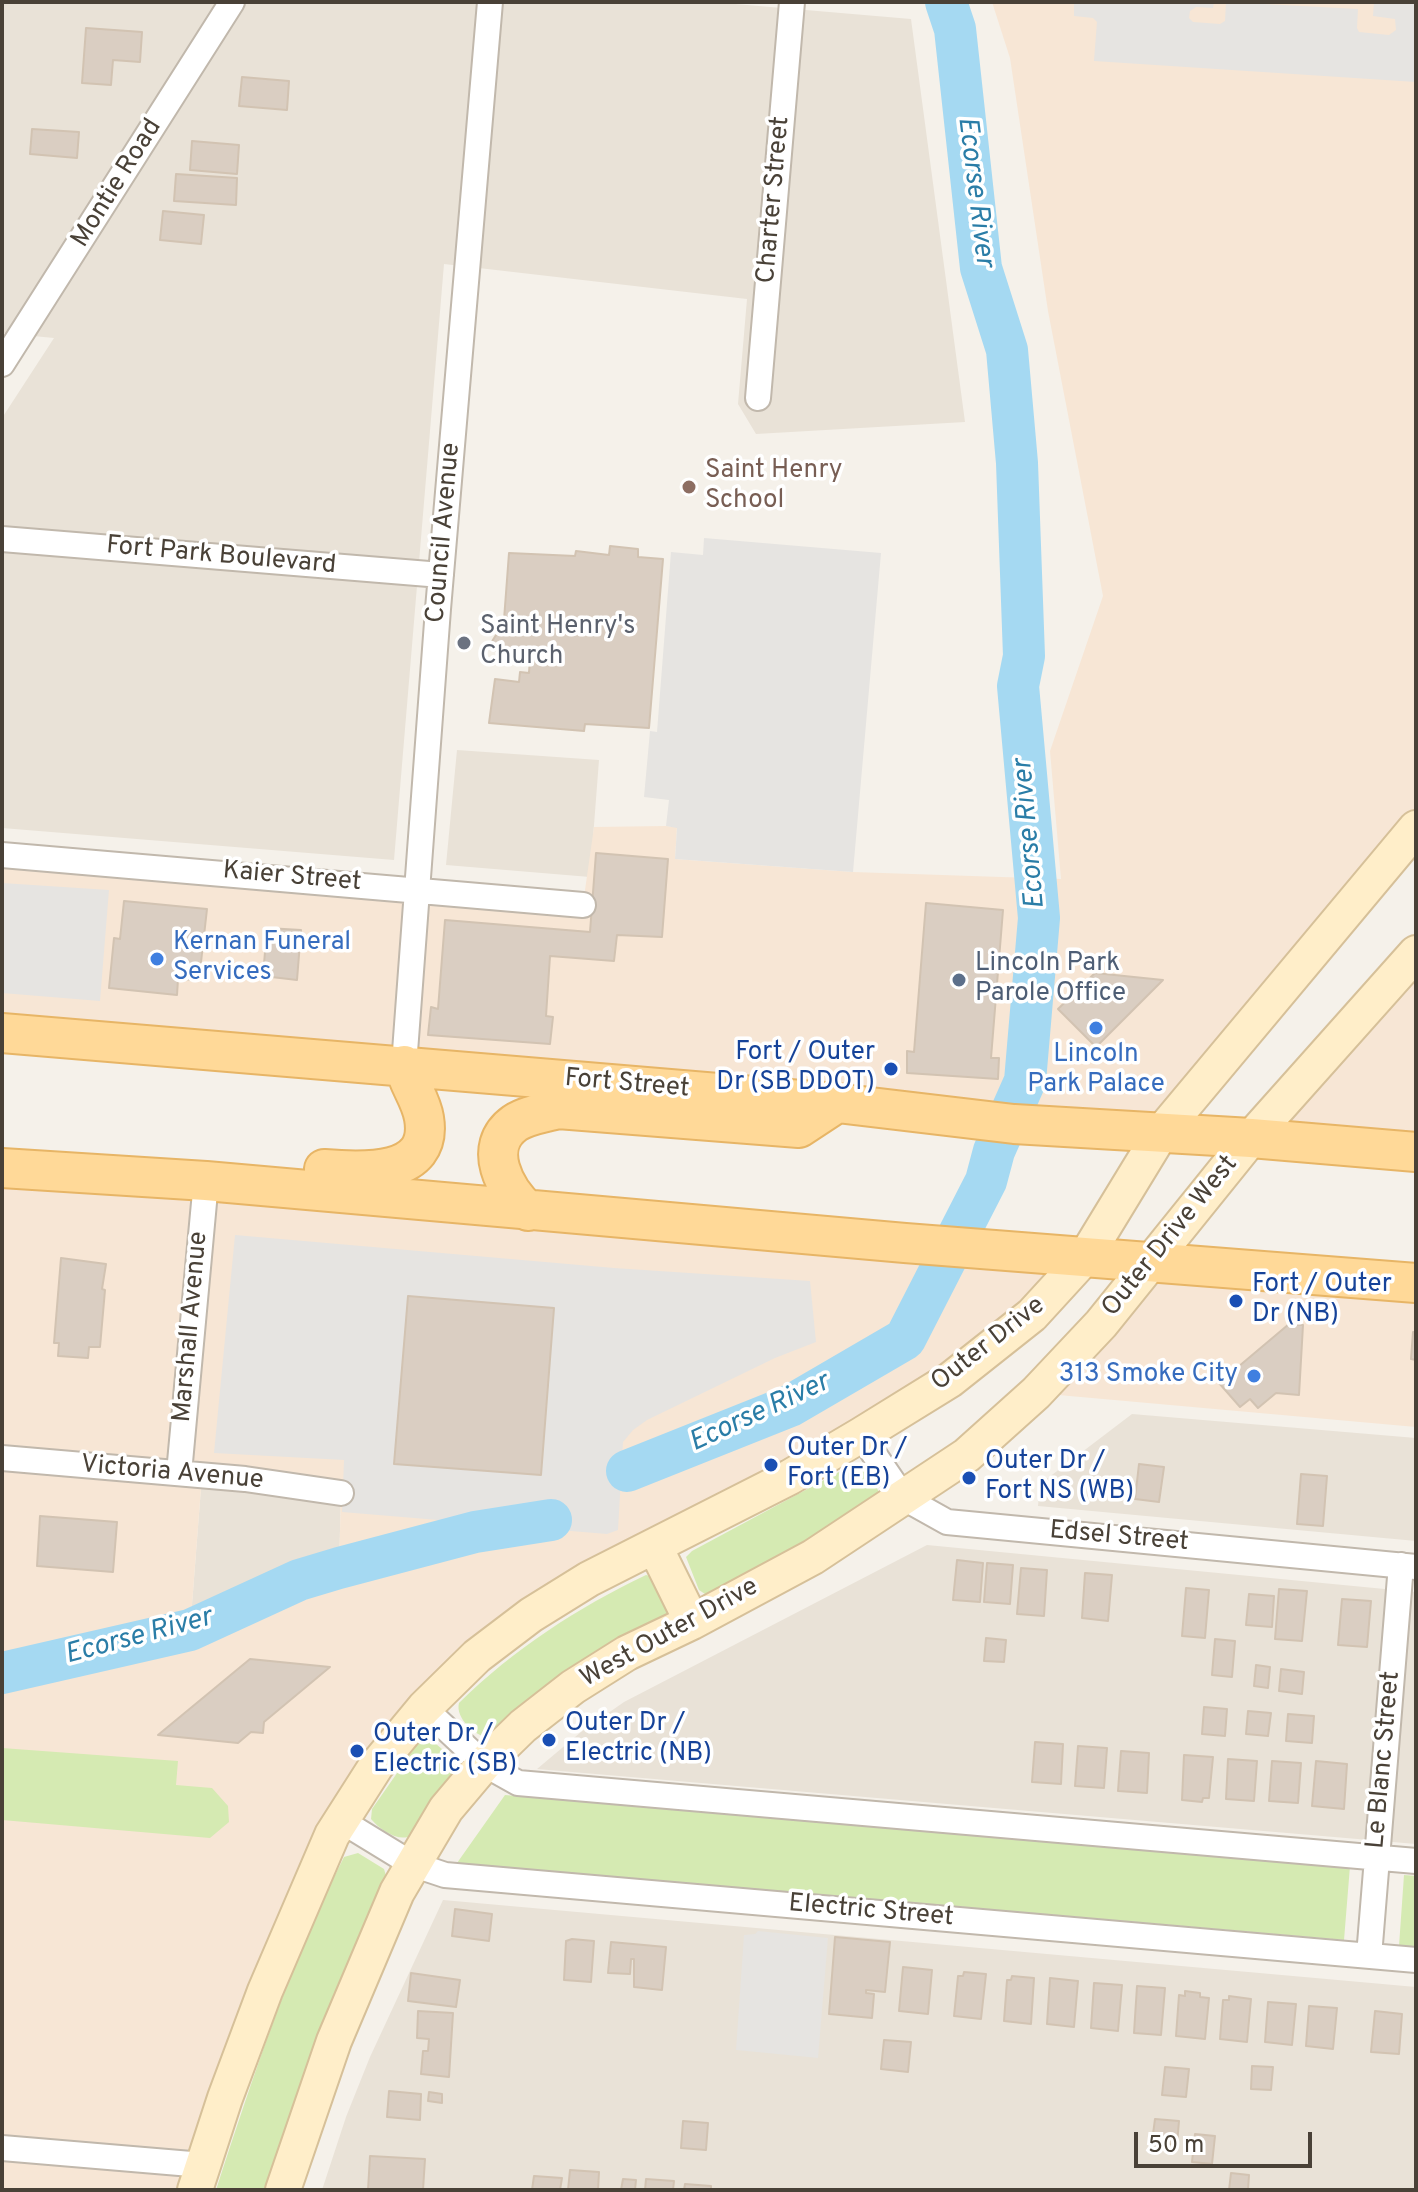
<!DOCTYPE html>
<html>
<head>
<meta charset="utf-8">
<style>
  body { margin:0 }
  #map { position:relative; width:1418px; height:2192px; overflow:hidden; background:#f5f1ea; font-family:Overpass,sans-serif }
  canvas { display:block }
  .frame { position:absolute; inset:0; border:4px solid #494137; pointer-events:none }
  .scale { position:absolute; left:1134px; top:2132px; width:178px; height:36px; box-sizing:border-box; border:4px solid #494137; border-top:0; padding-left:10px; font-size:24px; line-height:28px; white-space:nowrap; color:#494137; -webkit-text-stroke:6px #fff; paint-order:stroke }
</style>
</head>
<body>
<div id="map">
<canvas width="1418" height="2192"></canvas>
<div class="frame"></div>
<div class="scale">50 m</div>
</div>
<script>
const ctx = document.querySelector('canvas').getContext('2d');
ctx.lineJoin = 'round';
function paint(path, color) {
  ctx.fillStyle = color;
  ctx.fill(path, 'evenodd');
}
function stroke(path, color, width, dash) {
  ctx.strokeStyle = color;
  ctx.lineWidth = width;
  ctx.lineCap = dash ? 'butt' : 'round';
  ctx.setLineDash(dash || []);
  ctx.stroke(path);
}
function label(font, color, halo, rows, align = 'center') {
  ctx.font = font + ' Overpass,sans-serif';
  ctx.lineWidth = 7;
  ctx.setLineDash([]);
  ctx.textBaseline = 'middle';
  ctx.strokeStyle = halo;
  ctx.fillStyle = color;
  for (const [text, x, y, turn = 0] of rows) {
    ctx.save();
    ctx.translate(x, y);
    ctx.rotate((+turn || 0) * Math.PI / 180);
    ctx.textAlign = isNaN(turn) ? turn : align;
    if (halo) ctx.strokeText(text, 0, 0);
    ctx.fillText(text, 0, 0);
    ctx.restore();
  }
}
const residential = new Path2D(`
  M2 2H712L911 19 965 422 756 434 738 404 747 299 444 264 394 860 2 828V418L54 338 2 333Z
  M457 750 599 760 590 877 446 865Z
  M1132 1414 1416 1438V1541L1038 1506 1040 1484Z
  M202 1475 341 1493 339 1568 299 1580 190 1630Z
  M927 1545 1416 1592V1844L537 1769 581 1732 624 1702Z
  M443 1900 1416 1987V2190H322L346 2117 370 2057Z`);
const commercial = new Path2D(`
  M992 2H1416V828L1161 1133 2 1033V855L583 904 594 827 666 826 677 827 675 859 853 872 1061 879 1050 751 1103 596 1048 311 1010 58Z
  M1416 952V1152L1251 1138Z
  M2 1168 1086 1256 1032 1315 589 1579 376 1766 195 2190H2ZM202 1475 341 1494 339 1568 299 1580 190 1630Z
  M1151 1262 1416 1283V1427L1036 1393Z`);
const green = new Path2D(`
  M852 1465 865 1467 879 1492 873 1503 826 1533 713 1593 705 1594 699 1590 686 1557 692 1551Z
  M646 1575 654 1577 672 1610 668 1618 489 1738C475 1736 455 1718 459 1703 514 1649 577 1608 646 1575Z
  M430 1739 454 1759 459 1772 411 1836C398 1842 380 1830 371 1819L372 1809 418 1743Z
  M2 1748 178 1761 176 1785 212 1788 228 1806 229 1822 210 1838 2 1820Z
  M505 1795 1350 1866 1344 1940 457 1863Z
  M358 1853 384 1869 387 1879 309 2066 266 2190H216C253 2077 290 1963 344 1857Z
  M1404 1875 1416 1876V1947L1399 1946Z`);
const parking = new Path2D(`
  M1074 2H1214L1213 8 1196 7 1190 11 1189 18 1193 22 1220 24 1225 21 1226 2 1358 9 1357 28 1359 32 1389 35 1396 30 1395 19 1373 16 1374 2H1416V82L1094 61 1097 22 1093 18 1074 16Z
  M704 538 881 553 853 872 675 859 677 828 666 826 669 800 644 797 650 731 657 732 671 552 703 555Z
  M2 883 109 890 100 1001 2 993Z
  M235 1235 614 1268 810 1281 816 1342 775 1358 647 1420 633 1430 623 1442 618 1530 607 1534 342 1512 344 1460 214 1453Z
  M758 1931 828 1938 818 2058 736 2050 744 1935 755 1934Z`);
const river = new Path2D(`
  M627 1471 790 1406 905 1339 986 1181 994 1151 1025 1081 1039 918 1018 686 1024 656 1017 463 1007 350 981 268 955 29 946 2
  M2 1673 190 1630 299 1580 339 1568 475 1532 551 1520`);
const building = new Path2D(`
  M86 28 142 32 140 62 113 60 111 85 82 83Z
  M242 77 289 81 287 110 239 106Z
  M32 129 79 132 77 158 30 154Z
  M192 141 239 145 237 174 190 170Z
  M176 174 237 178 236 205 174 201Z
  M163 211 204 215 201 244 160 240Z
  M610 546 638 549V557L663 559 649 728 585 724 584 731 489 723 495 679 519 682 520 672 529 673 530 658 496 651 491 643 496 635 503 633 509 553 575 556 576 551 609 555Z
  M596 853 668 859 662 937 617 935 614 961 550 956 546 1016 553 1017 550 1044 428 1035 431 1007 438 1009 445 920 590 932Z
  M124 901 207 909 199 980 178 979 177 995 109 988 114 938 120 939Z
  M926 903 1003 910 991 1058H999L998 1079 907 1073V1051L914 1052Z
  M267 928 301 930 297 980 263 976Z
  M1095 973 1163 980 1096 1047 1058 1009Z
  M61 1258 106 1264 102 1289 105 1290 100 1347H89L88 1358 58 1356 59 1343H54Z
  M408 1296 554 1308 541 1475 394 1464Z
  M1289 1324 1303 1325 1299 1395 1276 1393 1258 1408 1250 1399 1240 1407 1219 1383Z
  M1413 1332H1416V1360L1411 1359Z
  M1139 1464 1164 1467 1159 1502 1135 1499Z
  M1301 1474 1327 1476 1323 1526 1297 1524Z
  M40 1516 117 1522 113 1572 37 1566Z
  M957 1560 983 1563 980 1602 953 1600Z
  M987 1563 1013 1565 1010 1604 984 1602Z
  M1021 1568 1047 1570 1044 1616 1017 1614Z
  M1085 1573 1112 1575 1108 1621 1082 1618Z
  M1186 1588 1209 1590 1205 1638 1182 1636Z
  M1279 1589 1307 1591 1302 1641 1275 1639Z
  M1249 1594 1274 1596 1272 1627 1246 1625Z
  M1342 1599 1371 1601 1367 1647 1338 1645Z
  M986 1638 1006 1640 1004 1662 984 1661Z
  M1215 1639 1235 1641 1232 1677 1212 1675Z
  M250 1659 330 1667 264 1722 263 1733 251 1732 238 1743 158 1735Z
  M1256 1665 1270 1667 1268 1688 1254 1686Z
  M1281 1669 1304 1672 1302 1694 1279 1691Z
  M1204 1707 1227 1709 1225 1736 1202 1734Z
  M1248 1711 1271 1713 1268 1736 1246 1734Z
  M1288 1714 1314 1716 1312 1743 1286 1741Z
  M1035 1742 1063 1744 1061 1784 1032 1782Z
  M1078 1746 1107 1748 1104 1788 1075 1786Z
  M1121 1751 1149 1753 1147 1793 1118 1791Z
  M1184 1755 1213 1757 1209 1798H1203L1202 1802 1182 1800Z
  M1228 1759 1257 1761 1254 1801 1226 1799Z
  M1272 1761 1301 1763 1298 1803 1269 1801Z
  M1316 1761 1347 1764 1344 1809 1312 1806Z
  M455 1909 492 1914 489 1941 452 1936Z
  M835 1937 890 1942 885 1992 866 1990V1993L874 1994 872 2018 829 2014Z
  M572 1939 594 1941 591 1982 564 1980 566 1941Z
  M611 1942 666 1947 662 1990 634 1987V1959H631L630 1974 608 1973Z
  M903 1967 932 1970 928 2014 899 2011Z
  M964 1972 986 1974 981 2019 954 2016 958 1976H963Z
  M411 1973 460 1980 456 2007 408 2001Z
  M1012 1976 1034 1978 1031 2024 1004 2021 1007 1980H1011Z
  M1050 1978 1078 1981 1074 2027 1047 2024Z
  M1094 1983 1122 1985 1118 2031 1091 2028Z
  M1137 1986 1165 1988 1161 2035 1134 2033Z
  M1185 1991 1200 1993V1997L1209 1998 1205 2039 1176 2036 1179 1995 1185 1996Z
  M1229 1996 1251 1999 1247 2042 1220 2039 1223 2000H1229Z
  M1268 2002 1296 2004 1292 2045 1265 2042Z
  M1309 2006 1337 2008 1333 2049 1306 2046Z
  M418 2011 453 2013 449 2077 421 2074 423 2051H428L429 2039 417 2038Z
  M1375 2011 1402 2014 1399 2054 1371 2052Z
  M884 2040 911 2042 908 2072 881 2069Z
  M1252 2066 1273 2067 1271 2090 1251 2089Z
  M1165 2067 1189 2069 1186 2097 1162 2095Z
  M389 2091 421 2094 420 2120 387 2117Z
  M429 2092 442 2094V2103L428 2101Z
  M1155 2119 1179 2121 1177 2145 1152 2142Z
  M683 2121 708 2123 706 2150 681 2148Z
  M1195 2134 1215 2136 1212 2164 1192 2162Z
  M370 2156 425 2159 423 2190H368Z
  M570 2170 599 2172 598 2190H568Z
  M1231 2173 1249 2175 1248 2190H1229Z
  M534 2176 562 2178 560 2190H532Z
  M623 2179 636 2180 635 2190H607H621Z
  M646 2179 674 2181 673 2190H645Z
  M685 2184 711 2186V2190H684Z`);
const minor = new Path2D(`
  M2 364 232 2
  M758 398 792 2
  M2 539 441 575
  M2 855 583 905
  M404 1065 438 609 490 2
  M861 1435 904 1498 947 1522 1416 1567
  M2 1458 245 1479 341 1493
  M179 1473 206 1181
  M424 1708 484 1764 518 1783 1416 1861
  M340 1820 412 1864 445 1875 1416 1960
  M1369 1956 1401 1565
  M2 2148 203 2165`);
const secondary = new Path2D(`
  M655 1547 692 1622
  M195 2190 225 2098 265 1991 332 1835 376 1766 424 1708 477 1656 531 1615 589 1579 790 1477 861 1435 950 1380 1032 1315 1086 1256 1161 1133 1416 828
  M283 2190 334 2041 397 1892 446 1809 484 1764 523 1726 573 1687 627 1653 692 1622 813 1557 967 1455 1036 1393 1101 1324 1251 1138 1416 953`);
const primary = new Path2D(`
  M2 1033 837 1103 1014 1124 1251 1138 1416 1152
  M2 1168 206 1181 905 1243 1416 1283
  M324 1169C361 1172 434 1177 424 1118 421 1099 408 1084 404 1065
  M528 1211C505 1190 481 1147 515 1123 527 1115 544 1113 558 1109L799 1128 837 1103`);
const markers = [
  [689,487,8,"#8d6e63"],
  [464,643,8,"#6b7280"],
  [157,959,8,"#3f7fe0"],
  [959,980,8,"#5c6f8a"],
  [1096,1028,8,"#3f7fe0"],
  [891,1069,8,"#1a4fb4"],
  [1236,1301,8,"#1a4fb4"],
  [1254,1376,8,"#3f7fe0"],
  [771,1465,8,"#1a4fb4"],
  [969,1478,8,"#1a4fb4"],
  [549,1740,8,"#1a4fb4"],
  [357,1751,8,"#1a4fb4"]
];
const streetNames = [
  ["Montie Road",118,184,-58],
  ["Charter Street",775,200,-85],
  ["Council Avenue",445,533,-85],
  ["Fort Park Boulevard",221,557,5],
  ["Kaier Street",292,878,5],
  ["Fort Street",627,1085,5],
  ["Outer Drive West",1171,1237,-51],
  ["Marshall Avenue",192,1327,-85],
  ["Outer Drive",989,1345,-38],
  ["Victoria Avenue",172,1474,5],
  ["Edsel Street",1119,1538,5],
  ["West Outer Drive",670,1634,-29],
  ["Le Blanc Street",1385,1760,-85],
  ["Electric Street",871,1912,5]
];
const educationNames = [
  ["Saint Henry",705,472],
  ["School",705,502]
];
const worshipNames = [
  ["Saint Henry's",480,628],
  ["Church",480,658]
];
const shopNames = [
  ["Kernan Funeral",173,944],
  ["Services",173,974],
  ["Lincoln",1096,1056,"center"],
  ["Park Palace",1096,1086,"center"],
  ["313 Smoke City",1238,1376,"right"]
];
const serviceNames = [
  ["Lincoln Park",975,965],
  ["Parole Office",975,995]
];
const transitNames = [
  ["Fort / Outer",875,1054,"right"],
  ["Dr (SB DDOT)",875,1084,"right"],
  ["Fort / Outer",1252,1286],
  ["Dr (NB)",1252,1316],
  ["Outer Dr /",787,1450],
  ["Fort (EB)",787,1480],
  ["Outer Dr /",985,1463],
  ["Fort NS (WB)",985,1493],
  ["Outer Dr /",565,1725],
  ["Electric (NB)",565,1755],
  ["Outer Dr /",373,1736],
  ["Electric (SB)",373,1766]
];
const waterNames = [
  ["Ecorse River",974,192,83],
  ["Ecorse River",1031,834,-95],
  ["Ecorse River",760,1414,-25],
  ["Ecorse River",139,1638,-15]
];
paint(residential, '#e9e2d7');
paint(commercial, '#f7e6d5');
paint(green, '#d5eab2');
paint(parking, '#e6e4e1');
stroke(river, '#a5d9f2', 42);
paint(building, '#dacec2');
stroke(building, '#d2c3b2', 2);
stroke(minor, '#c1b8ac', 28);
stroke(secondary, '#d6c099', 38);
stroke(primary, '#e7b566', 42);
stroke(minor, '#fff', 24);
stroke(secondary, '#ffeec9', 34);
stroke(primary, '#ffd998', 38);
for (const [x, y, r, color] of markers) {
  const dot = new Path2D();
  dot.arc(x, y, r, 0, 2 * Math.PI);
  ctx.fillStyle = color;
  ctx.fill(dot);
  stroke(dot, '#fff', 3);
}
label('26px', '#494137', '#fff', streetNames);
label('26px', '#785e54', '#fff', educationNames, 'left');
label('26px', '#5b616d', '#fff', worshipNames, 'left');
label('26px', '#366cbe', '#fff', shopNames, 'left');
label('26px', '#4e5e75', '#fff', serviceNames, 'left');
label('26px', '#164399', '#fff', transitNames, 'left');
label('italic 28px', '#2a7da7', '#fff', waterNames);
</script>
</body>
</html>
